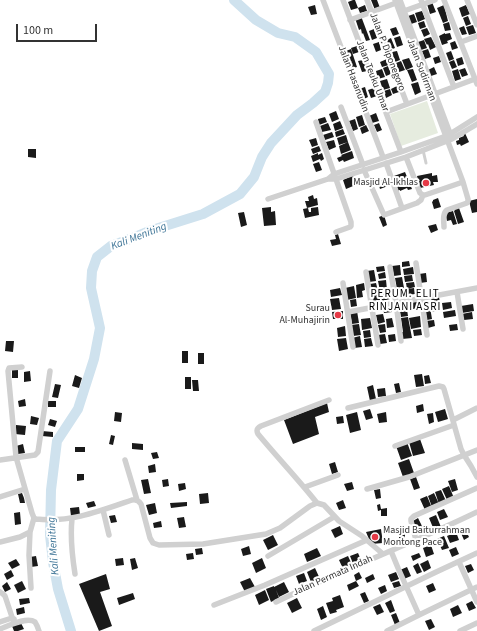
<!DOCTYPE html>
<html>
<head>
<meta charset="utf-8">
<style>
  body { margin:0 }
  #map { position:relative; width:477px; height:631px; overflow:hidden; background:#fff; font-family:"Source Sans 3",sans-serif }
  canvas { display:block }
  .scale { position:absolute; left:16px; top:24px; width:81px; height:18px; box-sizing:border-box; border:2px solid #333; border-top:0; padding-left:5px; font-size:12px; line-height:14px; white-space:nowrap; color:#333; -webkit-text-stroke:3px #fff; paint-order:stroke }
</style>
</head>
<body>
<div id="map">
<canvas width="477" height="631"></canvas>
<div class="scale">100 m</div>
</div>
<script>
const ctx = document.querySelector('canvas').getContext('2d');
ctx.lineJoin = 'round';
function paint(path, color) {
  ctx.fillStyle = color;
  ctx.fill(path, 'evenodd');
}
function stroke(path, color, width, dash) {
  ctx.strokeStyle = color;
  ctx.lineWidth = width;
  ctx.lineCap = dash ? 'butt' : 'round';
  ctx.setLineDash(dash || []);
  ctx.stroke(path);
}
function label(font, color, halo, rows, align = 'center') {
  ctx.font = font + ' "Source Sans 3",sans-serif';
  ctx.lineWidth = 4;
  ctx.setLineDash([]);
  ctx.textBaseline = 'middle';
  ctx.strokeStyle = halo;
  ctx.fillStyle = color;
  for (const [text, x, y, turn = 0] of rows) {
    ctx.save();
    ctx.translate(x, y);
    ctx.rotate((+turn || 0) * Math.PI / 180);
    ctx.textAlign = isNaN(turn) ? turn : align;
    if (halo) ctx.strokeText(text, 0, 0);
    ctx.fillText(text, 0, 0);
    ctx.restore();
  }
}
const green = new Path2D(`
  M427 101 438 133 401 146 390 114Z`);
const river = new Path2D(`
  M71 631 58 589 53 562 50 535 51 490 57 441 78 409 94 359 100 328 91 288 92 271 97 257 111 246 130 239 149 231 203 214 240 194 254 177 262 157 271 143 297 115 313 103 325 92 328 83 329 74 316 52 295 37 278 33 256 20 234 0`);
const building = new Path2D(`
  M353 0H355L358 8 351 10 348 2Z
  M371 0H377L380 8 375 10Z
  M432 2 436 12 430 14 427 4Z
  M315 5 317 14 311 15 308 7Z
  M365 5 367 11 360 13 358 8Z
  M444 5 448 21 443 23 437 8Z
  M466 5 470 14 462 17 459 8Z
  M422 11 425 19 418 22 415 13Z
  M414 14 417 22 411 24 408 16Z
  M361 16 370 40 366 41 363 33 362 34 361 29 359 30 355 18Z
  M468 16 471 24 466 26 463 18Z
  M424 21 426 27 420 29 418 23Z
  M449 22 451 30 445 31 443 24Z
  M473 25 476 33 469 35 466 27Z
  M464 26 467 34 462 35 459 28Z
  M396 27 399 34 393 36 390 29Z
  M427 28 430 34 424 37 421 30Z
  M374 29 377 38 372 40 369 31Z
  M445 33V34L450 33 452 39 447 41 448 43 442 45 439 36Z
  M400 36 403 45 397 47 394 38Z
  M431 37 436 47 430 50 428 44 427 45 424 39Z
  M391 38 395 48 390 50 387 40Z
  M424 40 427 48 421 50 418 42Z
  M455 41 458 48 452 50 450 43Z
  M379 42 381 50 376 52 373 44Z
  M357 46 359 52 353 54 351 48Z
  M351 49 357 67 350 69 348 62 350 61 346 51Z
  M428 49 431 57 425 59 422 51Z
  M397 51 400 60 395 62 392 52Z
  M451 51 454 59 449 61 446 53Z
  M439 56 441 62 435 64 433 58Z
  M462 57 464 64 458 66 456 59Z
  M409 58 413 67 406 70 402 60Z
  M387 59 389 65 382 67 380 62Z
  M363 60 368 71 362 72 358 61Z
  M454 60 457 67 452 69 449 62Z
  M401 61 405 70 399 72 396 63Z
  M388 66 391 74 386 76 383 68Z
  M434 67 437 74 431 76 428 70Z
  M465 68 468 75 462 77 459 70Z
  M382 69 385 77 378 79 376 71Z
  M413 69 417 80 412 82 407 70Z
  M458 69 461 79 455 81 452 71Z
  M387 79 390 88 383 90 380 81Z
  M418 82 421 92 415 95 411 84Z
  M397 86 399 92 393 94 391 89Z
  M365 87 368 97 364 99 362 92H361L359 89Z
  M374 88 377 96 371 98 368 90Z
  M390 89 392 95 386 98 384 91Z
  M336 111 339 119 332 122 329 114Z
  M376 113 379 121 372 123 369 116Z
  M362 115 365 125 359 127 356 117Z
  M325 117 327 122 319 125 318 119Z
  M355 119 358 129 353 131 349 121Z
  M340 121 343 128 335 131 333 124Z
  M328 123 331 130 322 132 320 126Z
  M379 123 382 130 377 132 374 125Z
  M366 125 369 131 362 134 360 128Z
  M343 129 345 134 336 137 335 132Z
  M332 132 334 137 325 140 323 135Z
  M465 133 469 142 461 146 460 144 457 145 456 141 459 140V138L464 136 463 134Z
  M346 135 348 142 339 145 337 138Z
  M316 138 318 145 312 147 309 140Z
  M334 140 336 147 329 150 326 142Z
  M348 142 351 150 341 154 339 146Z
  M319 146 321 151 313 154 311 149Z
  M28 149H36V158L28 157Z
  M352 151 354 158 344 162 343 160 339 162 337 158 342 156 341 155Z
  M318 153V155L322 153 324 159 321 161 320 159 313 162 311 156Z
  M319 162 322 170 316 172 313 164Z
  M405 172 412 189 408 190 407 188 400 191V190L396 191 391 179 395 177 394 176Z
  M432 173V176L437 175 438 182H433L434 185 420 188 417 176Z
  M354 175 358 184 346 189 343 180Z
  M385 179 388 186 380 189 378 182Z
  M313 195 314 199 317 198 318 205 307 208 305 201H309L308 197Z
  M438 198 441 207 434 209 432 202 433 201V200Z
  M477 199V212L472 213 469 201Z
  M271 207V212L275 211 276 225 264 226 262 208Z
  M318 207 319 215 305 218 303 209 308 208 309 212H311V208Z
  M459 208 464 222 458 224 454 211 455 210V209Z
  M453 211 457 224 453 225 451 220 447 221 445 213Z
  M244 212 247 225 241 227 238 213Z
  M384 215 387 225 383 227 379 217Z
  M436 224 438 230 431 233 428 226Z
  M338 234 341 244 332 246 330 240 336 239 335 235Z
  M409 261 410 266 402 267V262Z
  M400 265 401 275 394 276 392 266Z
  M384 266 385 271 377 272 376 267Z
  M413 267 414 274 404 275 403 269Z
  M374 270 376 281 369 282 367 271Z
  M385 272 386 278 379 279 378 274Z
  M426 273 427 282 420 283 419 274Z
  M412 275 413 281 405 282 404 276Z
  M402 277 404 288 397 289 395 278Z
  M386 280 387 290 380 291 378 281Z
  M414 282 415 287 407 289 406 283Z
  M364 283 365 290 362 291 363 297 357 298 356 285Z
  M376 283 378 291 372 292 370 284Z
  M354 286 356 298 347 300 345 288Z
  M340 288 342 295 331 297 330 290Z
  M414 288 415 294 408 295 407 289Z
  M404 289 405 296 396 297 395 290Z
  M389 292 390 299 382 301 381 294Z
  M379 293 380 300 373 301 372 294Z
  M439 297 440 303 432 304 431 298Z
  M339 298 341 309 332 310 330 299Z
  M356 299 357 306 351 307 350 300Z
  M417 301 418 308 409 310 408 303Z
  M451 302 452 308 443 310 442 303Z
  M406 303 408 316 401 317 399 305Z
  M439 304 440 310 432 312 431 306Z
  M473 304 474 311 462 313 461 306Z
  M391 306 392 312 384 313 383 308Z
  M430 307 432 319 427 320 425 308Z
  M455 310 456 316 444 318 443 312Z
  M343 311V319H333L332 312Z
  M357 311 359 323 352 324 350 312Z
  M472 312 473 319 464 320 462 314Z
  M383 314 385 322 378 324 376 315Z
  M420 316 421 327 411 329 409 318Z
  M408 317 412 338 402 339 401 332H403L401 318Z
  M370 318 372 328 362 330 361 319Z
  M392 318 394 327 387 328 386 319Z
  M434 320 435 326 428 328 426 321Z
  M359 324 361 335 353 336 351 325Z
  M385 324 386 332 380 333 378 325Z
  M457 324 458 330 450 331 449 325Z
  M345 326 346 336 338 337 337 328Z
  M421 329 422 335 414 336 413 330Z
  M370 330 371 337 364 338 363 331Z
  M385 334 387 343 380 344 378 335Z
  M395 334 396 341 389 342 388 335Z
  M360 336 362 347 354 348 352 338Z
  M346 338 348 349 339 351 337 339Z
  M371 338 373 346 365 347 364 339Z
  M6 341H14L13 352 5 351Z
  M182 351H188V363H182Z
  M198 353H204V364H198Z
  M12 370H18V378H12Z
  M30 371 31 381 24 382V372Z
  M422 374 424 386 416 387 414 375Z
  M75 375 82 378 79 388 72 386Z
  M429 375 431 383 425 384 424 376Z
  M185 377H191V389H185Z
  M192 380H198L199 391H193Z
  M399 383 401 392 396 393 394 384Z
  M55 384 61 385 58 398 52 397Z
  M373 385 376 399 370 401 367 387Z
  M385 388 386 396 378 397 377 389Z
  M25 399 26 406 19 407 18 401Z
  M48 401H56V407H48Z
  M327 403 329 412 315 417 319 434 293 444 284 420Z
  M423 404 424 411 417 413 416 406Z
  M370 409 373 418 366 420 363 411Z
  M445 409 448 419 438 422 435 412Z
  M115 412 122 413 121 422 114 421Z
  M357 412 361 430 350 433 346 415Z
  M386 412 387 422 379 423 377 414Z
  M433 413 434 422 429 424 427 414Z
  M31 416 39 418 37 425 30 424Z
  M343 416 344 423 337 424 336 417Z
  M50 419 57 421 55 427 48 425Z
  M16 425 26 426 25 435 15 434Z
  M42 431 53 432V437L42 436Z
  M111 435 115 436 113 445 109 444Z
  M420 439 425 453 413 456 409 442Z
  M407 442 412 456 401 460 396 446Z
  M132 443 143 444V450L132 449Z
  M23 444 25 453 18 454 16 446Z
  M75 447H85V452H75Z
  M157 452 159 458 153 459 151 453Z
  M409 459 414 473 403 477 398 463Z
  M335 462 338 472 332 474 329 464Z
  M155 464 156 472 149 473 148 466Z
  M77 474H84V480L77 481Z
  M416 477 420 488 414 490 410 479Z
  M148 479 151 493 144 494 141 480Z
  M168 479 169 486 163 487 162 480Z
  M455 479 458 490 452 492 448 481Z
  M352 482 354 489 347 491 344 484Z
  M185 483 186 489 179 491 178 484Z
  M449 486 454 498 447 500 442 489Z
  M380 489 381 498 376 499 374 490Z
  M441 490 446 501 439 504 435 492Z
  M22 493 24 498 20 499 24 498 25 503H20L18 494Z
  M208 493 209 503 200 504 199 494Z
  M434 493 439 504 432 507 428 496Z
  M427 496 432 508 425 510 420 499Z
  M343 500 346 508 339 510 336 503Z
  M94 501 96 506 88 508 86 503Z
  M187 502V506L171 508 170 503Z
  M155 503 157 513 149 515 146 505Z
  M380 504 381 509 387 508V516H381V510L378 511 377 505Z
  M79 507 80 515 71 516 70 508Z
  M444 509 448 517 440 520 437 512Z
  M20 512 21 524 15 525 14 513Z
  M115 515 117 522 111 523 109 516Z
  M436 515 441 527 434 530 429 518Z
  M184 517 186 527 179 528 177 518Z
  M418 518 424 530 418 533 413 521Z
  M161 521 162 527 154 528 153 523Z
  M340 526 343 534 335 538 331 530Z
  M381 529 383 543 371 544 366 532Z
  M465 529 469 537 464 540 460 531Z
  M456 532 459 540 450 543 447 536Z
  M399 534H405V543H399Z
  M273 535 278 545 268 550 263 540Z
  M444 536 449 548 442 550 437 539Z
  M431 545 434 554 426 557 423 548Z
  M249 546 251 554 243 556 241 549Z
  M456 547 459 554 452 557 449 550Z
  M202 548 203 554 196 555 195 549Z
  M317 548 321 556 307 562 304 554Z
  M193 553 194 559 187 560 186 554Z
  M358 553 362 562 354 566 350 556Z
  M419 553 421 557 413 561 411 556Z
  M36 556 38 566 31 567 30 557Z
  M348 556 353 567 344 571 339 560Z
  M123 558 124 565 116 566 115 559Z
  M135 558 138 568 132 570 130 559Z
  M262 558 266 568 256 573 252 563Z
  M16 559 20 565 12 569 8 563Z
  M428 560 431 568 424 572 420 564Z
  M418 563 422 572 417 574 413 566Z
  M471 564 474 570 468 573 465 566Z
  M407 567 411 576 404 579 400 570Z
  M315 568 320 579 311 582 307 572Z
  M11 570 14 576 7 580 4 574Z
  M359 572 362 578 356 581 354 575Z
  M396 572 399 579 391 582 388 575Z
  M304 573 307 581 299 584 296 576Z
  M106 574 110 589 100 592 112 626 99 631 79 584Z
  M373 574 375 579 367 583 365 578Z
  M250 578 255 587 245 592 240 582Z
  M22 581 26 589 18 593 14 585Z
  M356 581 359 586 349 591 347 585Z
  M399 581 401 586 394 588 392 583Z
  M7 582 11 589 5 592 2 586Z
  M284 582 289 592 279 597 276 590 279 598 271 602 266 589 274 586V587Z
  M433 583 436 590 429 593 426 586Z
  M385 585 387 591 381 594 378 588Z
  M265 590 269 600 259 605 255 595Z
  M365 592 369 601 364 603 360 594Z
  M133 593 135 599 119 605 117 598Z
  M340 595 344 607 336 610 337 612 330 614 326 603 333 601 332 598Z
  M29 598 30 603 20 605 19 599Z
  M297 598 302 608 292 613 287 603Z
  M391 600 395 611 390 613 385 603Z
  M472 601 476 608 469 611 466 604Z
  M380 604 384 612 377 615 373 607Z
  M458 605 462 613 453 617 450 609Z
  M323 606 327 617 321 620 317 609Z
  M24 607 25 613 17 615 16 609Z
  M396 613 400 623 395 625 391 615Z
  M431 619 435 627 429 630 425 621Z
  M21 623 24 629 18 631H14L12 626Z`);
const service = new Path2D(`
  M423 150 426 163`);
const minor = new Path2D(`
  M323 0 383 157
  M343 0 401 152
  M367 0 407 104
  M395 0 463 182 468 199V201L467 203 447 210C442 214 444 222 444 227
  M400 0 451 136
  M421 0 454 87
  M444 0 477 84
  M467 0 477 25
  M404 11 435 0
  M350 20 396 3
  M461 42 477 36
  M341 107 363 165
  M386 112 475 79
  M316 122 351 222V226L350 227 336 232
  M406 157 420 193 423 195H425L463 182
  M386 163 402 208
  M364 170 384 215 417 203 421 200 423 195
  M328 179 334 174 401 152 446 136 450 134 477 117
  M268 199 328 179H336L406 157 452 139 477 124
  M416 263 427 335
  M390 267 396 303 401 341
  M366 272 378 345
  M343 283 353 347
  M457 292 463 329
  M348 312 477 288
  M22 367 9 368 8 371 16 457 32 513 34 518 36 519C70 523 100 511 132 500 136 499 139 501 141 504L150 538 153 543 159 545 203 544 266 534 280 528 310 506 317 503 324 505 339 521 362 536 383 554
  M348 408 439 386 443 387 444 389 461 449 464 455 471 466 477 477
  M453 420 477 408
  M395 446 454 425
  M0 460 35 455 38 452 50 371
  M125 460 137 500
  M305 487 338 475
  M367 489 409 477 477 450
  M0 497 25 489
  M317 503C298 479 277 457 258 434 256 430 257 428 261 426L329 400
  M103 510 109 535
  M72 519C70 538 72 555 75 574
  M416 540 411 521V519L414 516 477 488
  M0 542 20 537 30 532
  M391 551 398 568 419 615 477 587
  M268 556 334 517
  M459 562 477 602
  M31 588 29 555 30 532 34 518
  M0 592 3 594 5 596 14 623
  M276 602C342 570 411 544 477 512
  M214 605 265 585 367 540
  M0 622 12 618 14 619
  M0 629C8 626 27 616 35 622 37 625 38 628 39 631
  M314 631 434 573 477 553
  M387 631 419 615
  M460 631 477 623`);
const markers = [
  [426,183,4,"#e63946"],
  [338,315,4,"#e63946"],
  [375,537,4,"#e63946"]
];
const streetNames = [
  ["Jalan P. Diponegoro",387,52,69],
  ["Jalan Sudirman",421,70,69],
  ["Jalan Teuku Umar",372,76,69],
  ["Jalan Hasanudin",353,79,69],
  ["Jalan Permata Indah",333,576,-24]
];
const poiNames = [
  ["Masjid Al-Ikhlas",418,183],
  ["Surau",330,309],
  ["Al-Muhajirin",330,321],
  ["Masjid Baiturrahman",383,531,"left"],
  ["Montong Pace",383,543,"left"]
];
const waterNames = [
  ["Kali Meniting",139,237,-21],
  ["Kali Meniting",54,546,-94]
];
const neighbourhoodNames = [
  ["PERUM. ELIT",405,295],
  ["RINJANI ASRI",405,308]
];
paint(green, '#e6ecdf');
stroke(river, '#cfe2ee', 10);
paint(building, '#1a1a1a');
stroke(service, '#d0d0d0', 3);
stroke(minor, '#d0d0d0', 5.5);
for (const [x, y, r, color] of markers) {
  const dot = new Path2D();
  dot.arc(x, y, r, 0, 2 * Math.PI);
  ctx.fillStyle = color;
  ctx.fill(dot);
  stroke(dot, '#fff', 1.5);
}
label('10px', '#333', '#fff', streetNames);
label('10px', '#333', '#fff', poiNames, 'right');
label('italic 11px', '#3f7597', '#fff', waterNames);
ctx.letterSpacing = '1px';
label('11px', '#000', '#fff', neighbourhoodNames);
ctx.letterSpacing = '0px';
</script>
</body>
</html>
